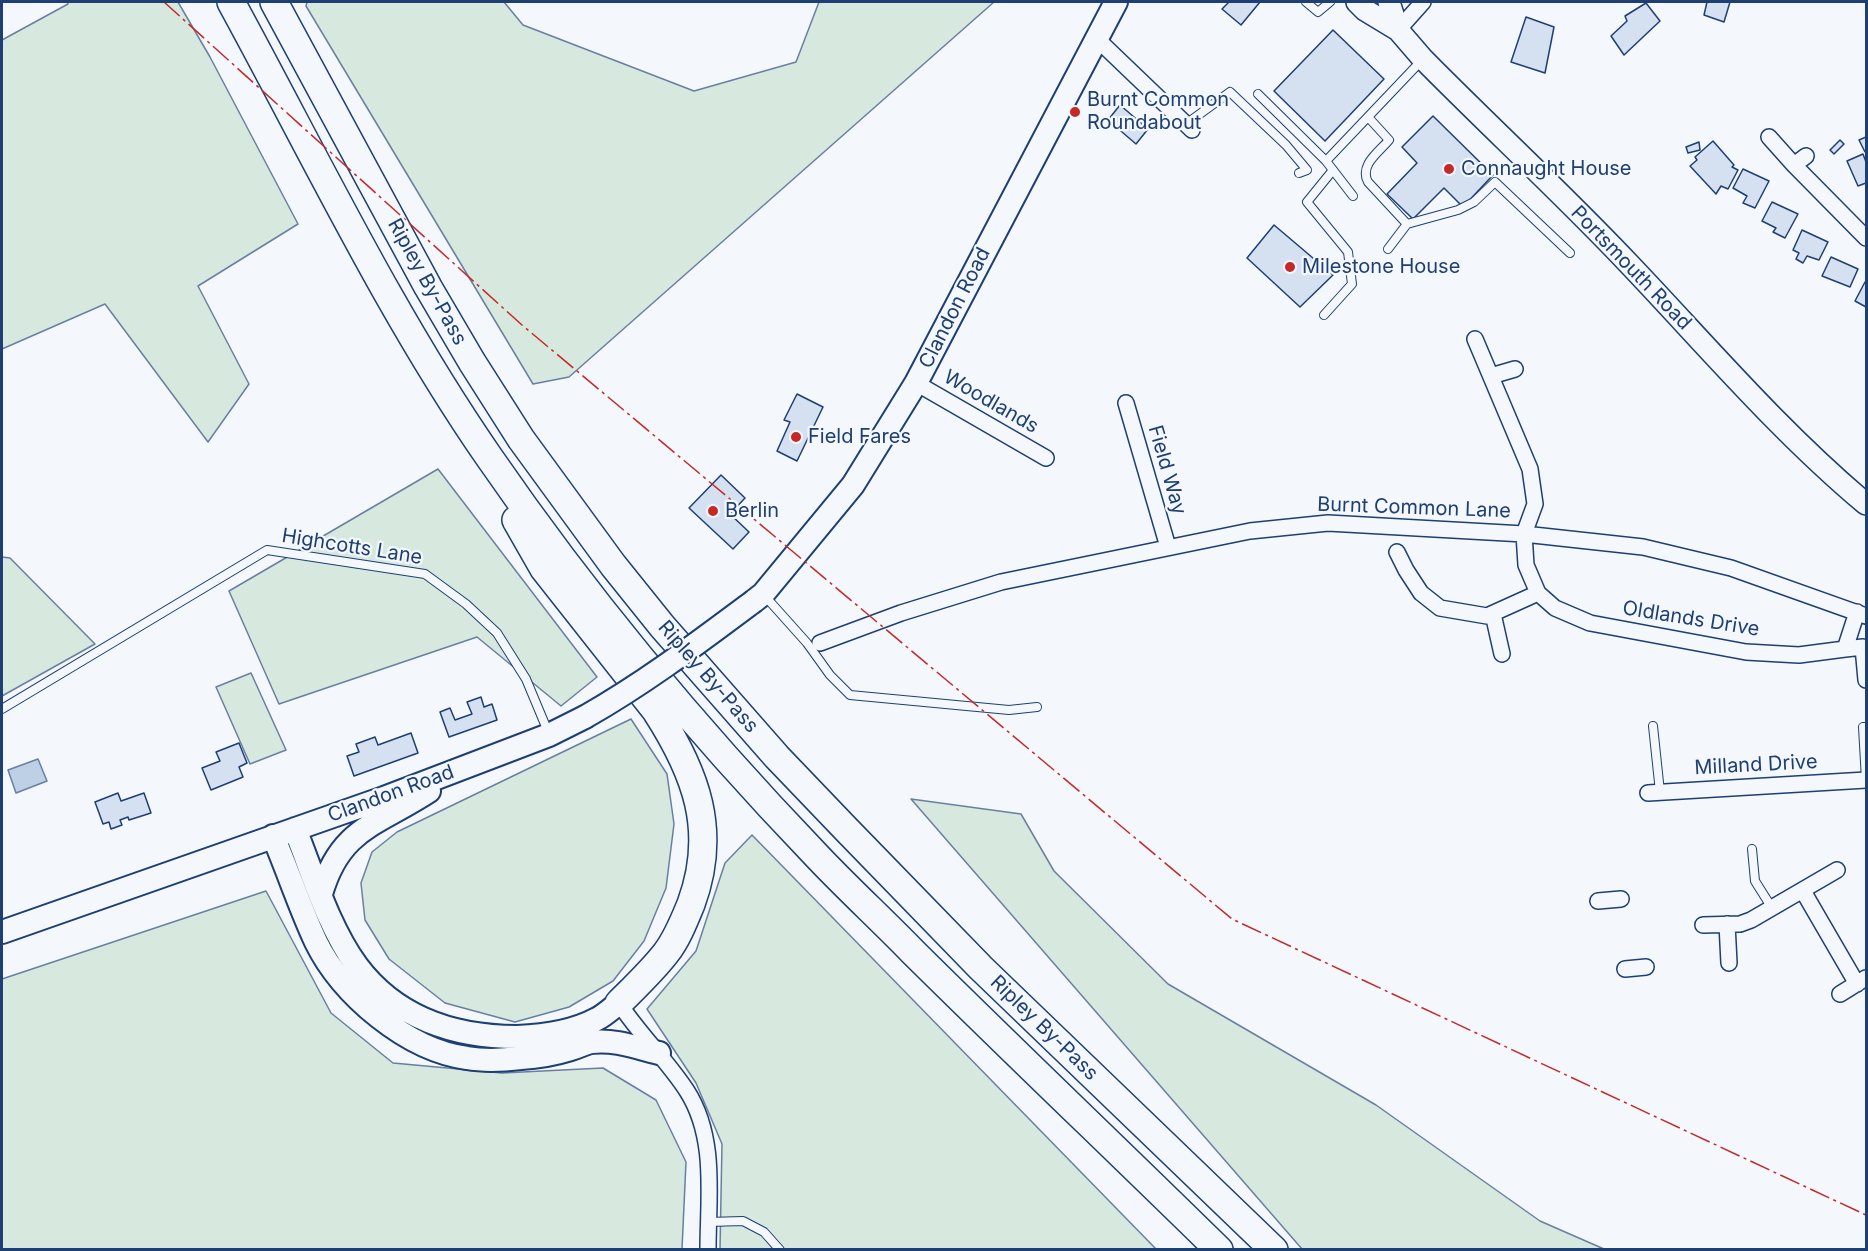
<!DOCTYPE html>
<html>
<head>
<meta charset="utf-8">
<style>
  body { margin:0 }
  #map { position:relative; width:1868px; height:1251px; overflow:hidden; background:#f4f7fb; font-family:Inter,sans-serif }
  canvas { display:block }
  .frame { position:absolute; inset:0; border:3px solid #1d3f73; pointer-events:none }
</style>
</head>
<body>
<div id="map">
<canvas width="1868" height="1251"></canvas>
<div class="frame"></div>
</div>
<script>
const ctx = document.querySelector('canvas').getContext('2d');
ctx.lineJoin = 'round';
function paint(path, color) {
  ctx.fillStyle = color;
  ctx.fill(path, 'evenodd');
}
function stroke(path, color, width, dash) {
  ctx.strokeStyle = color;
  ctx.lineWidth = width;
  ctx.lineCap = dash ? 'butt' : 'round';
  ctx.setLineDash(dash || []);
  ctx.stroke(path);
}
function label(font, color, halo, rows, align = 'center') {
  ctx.font = font + ' Inter,sans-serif';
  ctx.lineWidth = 4.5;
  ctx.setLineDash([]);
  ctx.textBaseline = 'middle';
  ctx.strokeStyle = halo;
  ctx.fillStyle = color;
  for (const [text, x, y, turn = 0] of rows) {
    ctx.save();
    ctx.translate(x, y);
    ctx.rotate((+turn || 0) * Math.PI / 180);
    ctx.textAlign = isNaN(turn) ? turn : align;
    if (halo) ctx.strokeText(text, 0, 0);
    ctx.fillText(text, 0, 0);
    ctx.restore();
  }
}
const green = new Path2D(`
  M67 2H178L210 57 298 224 198 286 249 384 208 442 105 304 2 349V40L68 4Z
  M307 2H504L523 25 694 91 796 62 819 2H994L569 377 533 384 306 6Z
  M438 469 597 677 561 706 477 637 279 704 229 591Z
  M2 557 10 558 95 644 2 696Z
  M251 673 286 750 250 764 216 687Z
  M631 719 667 774 674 824 666 888 644 941 613 981 569 1007 515 1022 445 1003 389 959 365 920 361 883 372 852 397 832Z
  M911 799 1021 814 1054 871 1168 984 1376 1105 1540 1221 1604 1249H1302Z
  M752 835 1156 1249H720L722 1144 696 1083 647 1009 696 951 725 863Z
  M266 891 331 1013 393 1063 502 1073 603 1068 656 1100 686 1162 682 1249H2V979Z`);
const water = new Path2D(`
  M38 759 47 781 16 793 8 770Z`);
const building = new Path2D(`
  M1229 2H1260L1241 25 1222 9Z
  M1707 2H1730L1724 22 1704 15Z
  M1646 3 1660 21 1624 55 1611 36 1627 21 1625 16Z
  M1526 17 1554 27 1545 73 1511 62Z
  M1333 30 1384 79 1325 141 1274 91Z
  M1120 105 1148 129 1136 144 1108 120Z
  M1433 116 1493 175 1463 207 1444 188 1413 219 1387 194 1417 163 1402 147Z
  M1866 137V152H1865L1859 140Z
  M1840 140 1844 144 1834 154 1830 150Z
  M1713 141 1734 165 1732 167 1738 170 1728 189 1721 186 1716 194 1690 166 1697 160 1695 157Z
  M1699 142 1700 150 1688 153 1686 147Z
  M1863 154 1866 162V183L1858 186 1847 161Z
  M1743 169 1769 181 1755 208 1743 203 1747 196 1733 188Z
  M1772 202 1798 214 1785 238 1773 232 1776 228 1762 221Z
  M1274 225 1333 275 1300 307 1247 258Z
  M1802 230 1828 242 1819 260 1807 256 1803 263 1796 259 1799 253 1793 250Z
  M1831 257 1858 269 1850 287 1822 276Z
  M1865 282 1866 283V307L1855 301Z
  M797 394 823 407 797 461 777 451 790 422 784 420Z
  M721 475 745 498 730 514 749 532 733 549 689 508Z
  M481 697 484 707 492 704 497 720 449 737 440 712 450 708 455 720 472 714 467 702Z
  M411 733 418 753 354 776 347 756 359 752 356 744 375 737 378 745Z
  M239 743 247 763 239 767 243 777 211 790 202 768 220 761 216 752Z
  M118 793 121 801 144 793 151 813 129 820 128 817 120 820 122 825 111 829 109 822 103 824 95 802Z`);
const lane = new Path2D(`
  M1306 2 1318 12 1330 2
  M1258 94 1326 161
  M1368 117 1389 140C1379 152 1359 165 1368 182L1407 224 1388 249
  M1186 124 1230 92 1286 145 1307 170 1299 173
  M1353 196 1326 161 1423 59
  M1407 224 1458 210 1474 202 1495 182 1570 253
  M1324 315 1352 284 1348 252 1307 202 1333 170
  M764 595 807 643 830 675 850 695 1009 710 1037 707
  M2 709 267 550 425 574 466 604 497 633 526 679 549 734
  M1653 726 1660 792
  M1866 780 1863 727H1866
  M1752 849 1755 881 1772 908
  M708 1222 743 1221 764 1232 780 1250`);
const street = new Path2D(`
  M1398 30 1423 2
  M1096 38 1192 130
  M1769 137 1794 165
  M1806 156 1794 165 1866 238
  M1475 339 1530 469 1535 504 1524 534 1526 565 1538 593 1555 608 1590 623 1746 652 1799 655 1845 649 1857 612
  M1491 376 1515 369
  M916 383 1046 458
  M1126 403 1168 547
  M1397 552 1406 570 1421 593 1440 608 1487 616 1538 593
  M1493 614 1502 654
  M820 643 901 613 1001 582 1250 531 1328 523 1524 534 1643 547 1731 568 1866 616
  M1845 649 1863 647 1866 680
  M1648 793 1866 780
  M1803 891 1857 984
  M1598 901 1621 899
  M1727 924 1729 963
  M1703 925 1740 924 1751 920 1837 870
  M1625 969 1646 967
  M1840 994 1866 978
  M619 1003C639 1034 667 1060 687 1091 717 1138 708 1197 708 1250`);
const secondary = new Path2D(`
  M1357 2 1365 10 1398 30 1423 59C1491 128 1563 194 1630 265 1707 346 1780 432 1866 504
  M1389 2 1398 30`);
const primary = new Path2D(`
  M754 601 763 594 853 485 916 383 1116 2
  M295 829C313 874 328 926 357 966 396 1018 455 1037 517 1037 544 1036 573 1032 597 1019 605 1015 612 1008 619 1003
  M273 836C288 871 300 908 316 942 342 995 407 1050 467 1058 484 1061 504 1060 521 1058 538 1057 555 1054 571 1049 578 1047 585 1043 592 1042 614 1039 638 1048 659 1053
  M321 894C340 828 377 825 429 791
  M2 932 384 798 549 735 585 717`);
const highway = new Path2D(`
  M231 2C314 154 390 314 489 457 586 598 697 731 816 855 847 888 881 919 913 952 1014 1052 1117 1150 1219 1250
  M274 2 428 287 472 362 521 439 613 565 662 626 777 757 845 828 981 968 1274 1250
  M516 520 544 569 656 711C696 773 718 831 691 904 684 921 677 939 666 953 652 971 635 987 619 1003`);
const primaryBridge = new Path2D(`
  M585 717C645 683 699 642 754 601`);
const power = new Path2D(`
  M164 2 522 325 1232 919 1866 1215`);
const markers = [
  [1075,112,6,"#c62828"],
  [1449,169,6,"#c62828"],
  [1290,267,6,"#c62828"],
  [796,437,6,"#c62828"],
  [713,511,6,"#c62828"]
];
const poiNames = [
  ["Burnt Common",1087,100],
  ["Roundabout",1087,123],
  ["Connaught House",1461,169],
  ["Milestone House",1302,267],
  ["Field Fares",808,437],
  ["Berlin",725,511]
];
const streetNames = [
  ["Portsmouth Road",1631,268,46],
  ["Ripley By-Pass",427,282,61],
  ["Clandon Road",955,308,-63],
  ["Woodlands",991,402,30],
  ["Field Way",1167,470,74],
  ["Burnt Common Lane",1414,508,2],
  ["Highcotts Lane",352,547,9],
  ["Oldlands Drive",1691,619,9],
  ["Ripley By-Pass",708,677,49],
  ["Milland Drive",1756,765,-3],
  ["Clandon Road",391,794,-20],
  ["Ripley By-Pass",1044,1028,44]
];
paint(green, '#d7e8df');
stroke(green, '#687fa3', 1.5);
paint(water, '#bed0e5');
stroke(water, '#687fa3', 1.5);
paint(building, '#d5e0f0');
stroke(building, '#1d3f73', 1.5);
stroke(lane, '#1d3f73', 10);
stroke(street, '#1d3f73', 18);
stroke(secondary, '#1d3f73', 24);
stroke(primary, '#1d3f73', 26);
stroke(highway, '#1d3f73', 30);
stroke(lane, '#f4f7fb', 8);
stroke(street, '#f4f7fb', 15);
stroke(secondary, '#f4f7fb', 21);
stroke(primary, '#f4f7fb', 22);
stroke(highway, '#f4f7fb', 27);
stroke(primaryBridge, '#1d3f73', 26, []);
stroke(primaryBridge, '#f4f7fb', 22);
stroke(power, '#c62828', 1.5, [21, 4.5, 3, 4.5]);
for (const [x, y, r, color] of markers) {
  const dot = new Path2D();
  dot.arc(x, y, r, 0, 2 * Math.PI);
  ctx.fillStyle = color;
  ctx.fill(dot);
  stroke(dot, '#f4f7fb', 2);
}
label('20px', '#1d3f73', '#f4f7fb', poiNames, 'left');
label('20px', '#1d3f73', '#f4f7fb', streetNames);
</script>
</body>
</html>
